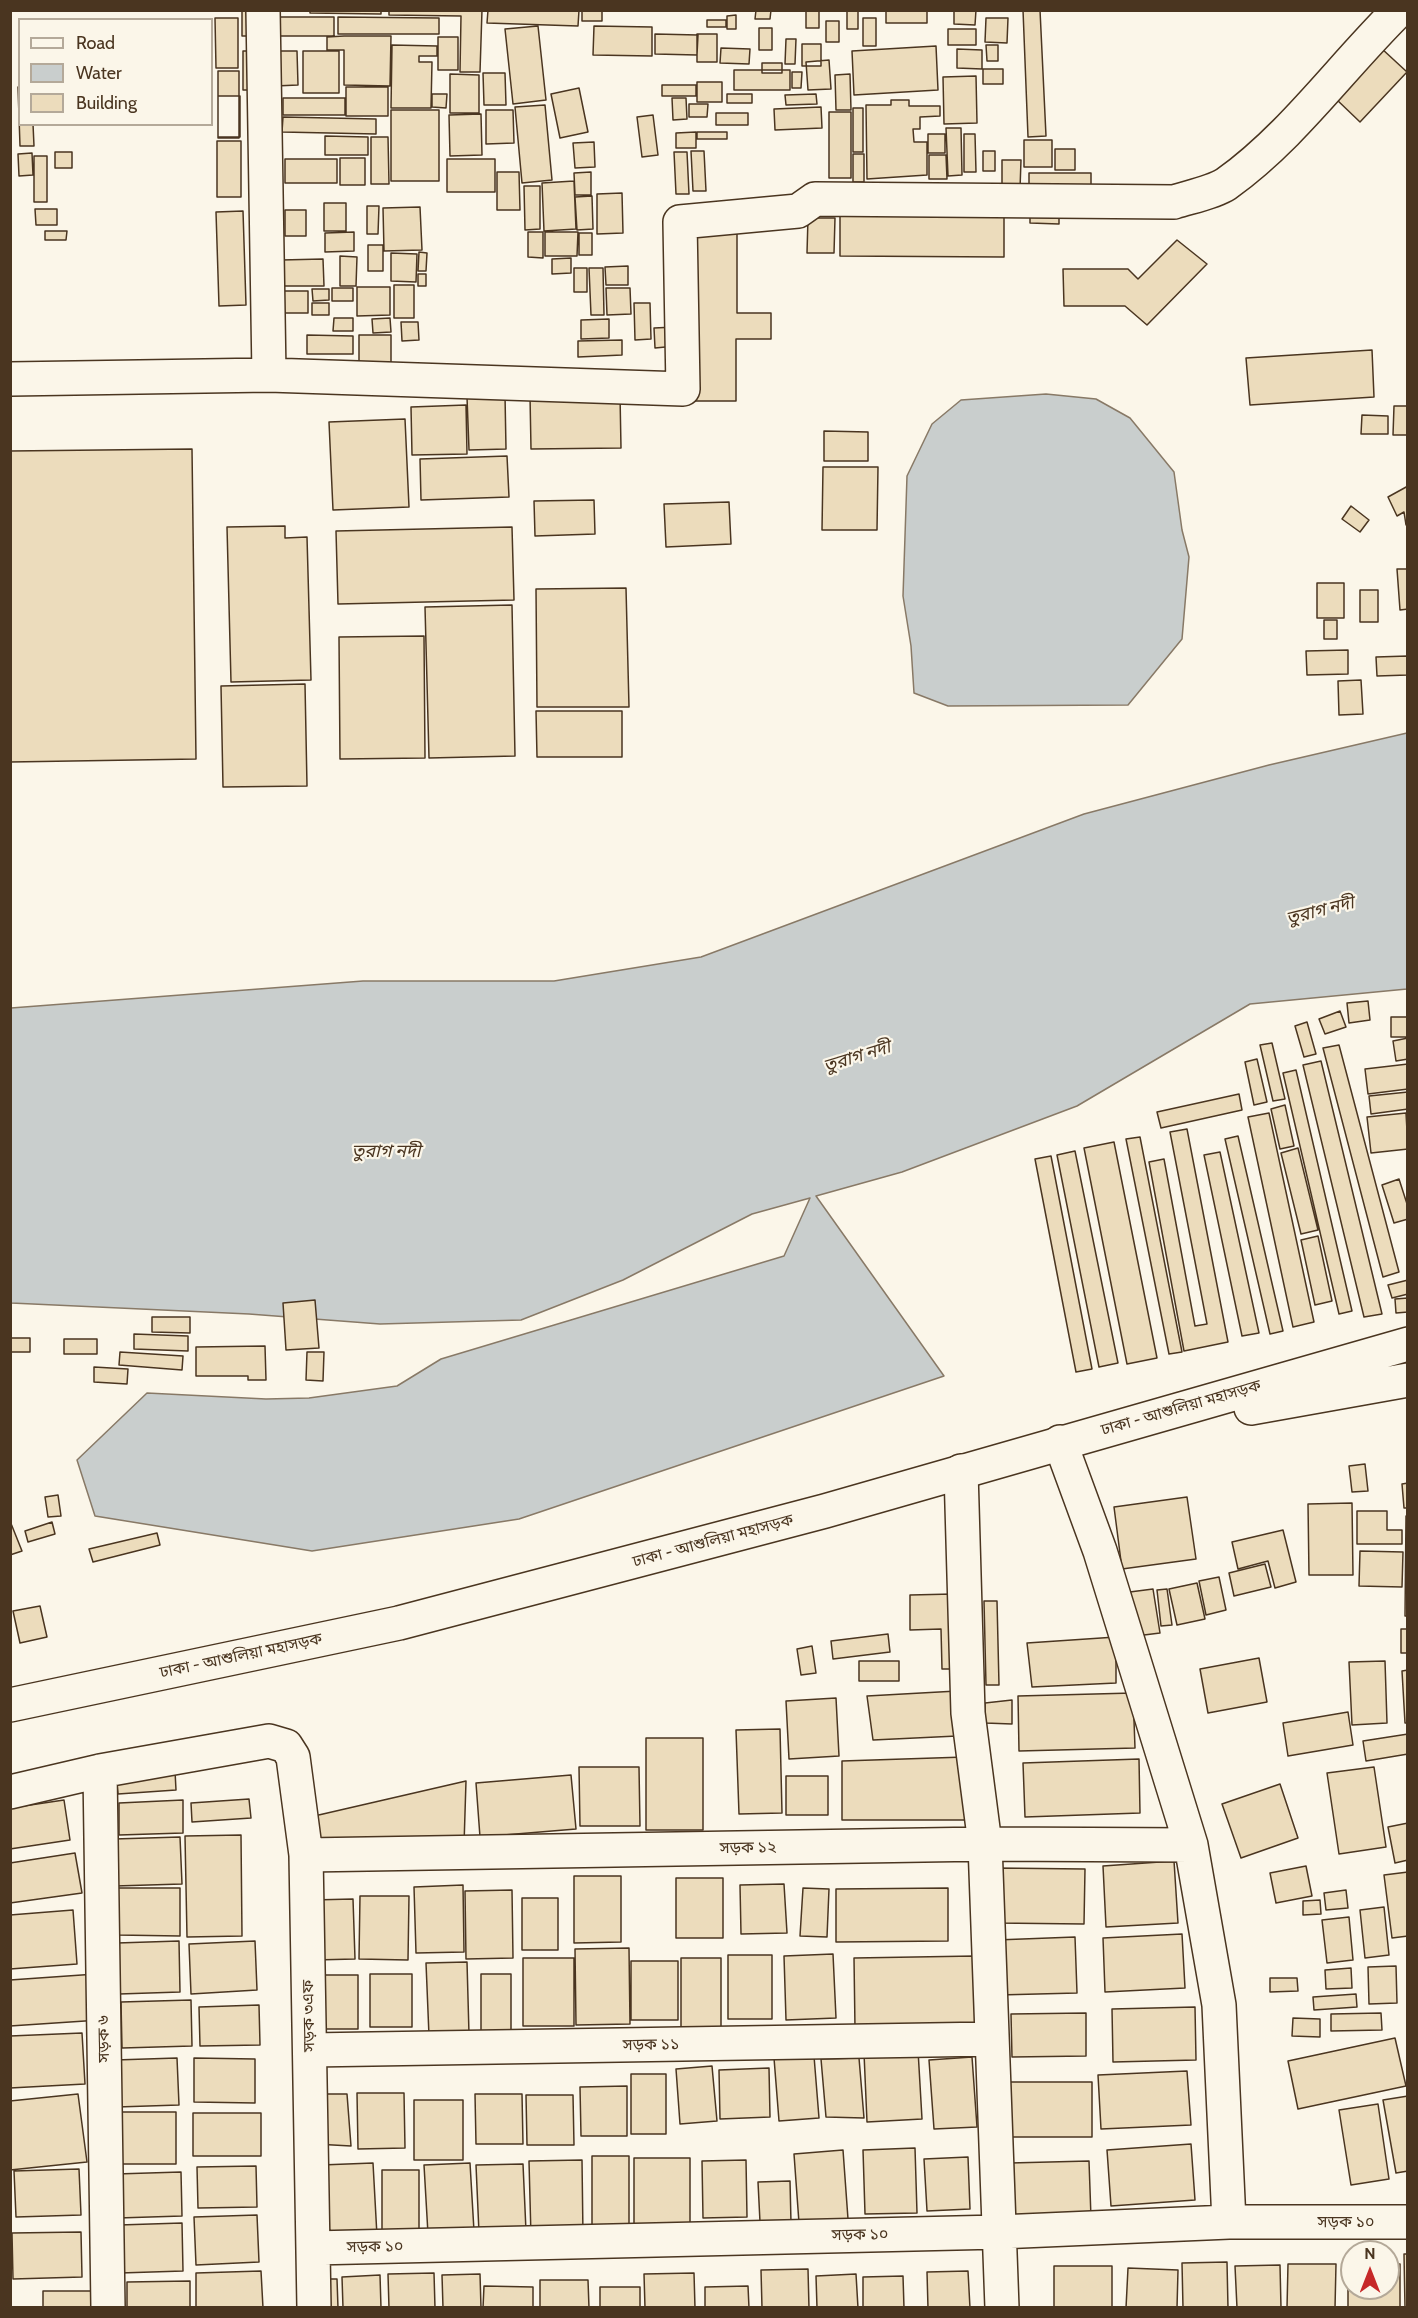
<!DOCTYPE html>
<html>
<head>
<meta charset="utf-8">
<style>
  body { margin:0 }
  #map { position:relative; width:1418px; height:2318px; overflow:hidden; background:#fbf6e9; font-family:Cabin,sans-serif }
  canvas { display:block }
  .frame { position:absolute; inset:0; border:12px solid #4a3520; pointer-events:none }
  .legend { position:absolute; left:18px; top:18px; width:195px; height:108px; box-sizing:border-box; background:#fbf6e9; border:2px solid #b4a999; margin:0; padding:8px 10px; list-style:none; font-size:18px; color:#4a3520 }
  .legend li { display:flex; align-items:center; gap:12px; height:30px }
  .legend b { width:30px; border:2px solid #b4a999 }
  .north { position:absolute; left:1340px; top:2240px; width:60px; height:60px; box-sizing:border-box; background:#fbf6e9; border:2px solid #b4a999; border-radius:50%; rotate:0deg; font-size:16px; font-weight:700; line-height:24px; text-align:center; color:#4a3520 }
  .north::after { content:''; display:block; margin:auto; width:21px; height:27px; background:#c62828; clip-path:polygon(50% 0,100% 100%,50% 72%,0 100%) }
</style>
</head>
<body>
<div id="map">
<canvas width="1418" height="2318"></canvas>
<div class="frame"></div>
<ul class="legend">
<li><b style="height:8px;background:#fbf6e9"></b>Road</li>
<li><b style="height:16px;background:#c9cecd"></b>Water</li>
<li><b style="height:16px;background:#ecdcbc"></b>Building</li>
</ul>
<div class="north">N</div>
</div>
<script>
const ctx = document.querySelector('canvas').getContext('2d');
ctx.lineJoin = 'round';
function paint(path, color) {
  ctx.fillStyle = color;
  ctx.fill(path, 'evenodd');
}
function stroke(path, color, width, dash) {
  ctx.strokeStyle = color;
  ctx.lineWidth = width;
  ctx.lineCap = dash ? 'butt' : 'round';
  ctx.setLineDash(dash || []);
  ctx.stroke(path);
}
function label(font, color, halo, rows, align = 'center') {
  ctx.font = font + ' Cabin,"Noto Sans Bengali",sans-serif';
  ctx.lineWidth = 4.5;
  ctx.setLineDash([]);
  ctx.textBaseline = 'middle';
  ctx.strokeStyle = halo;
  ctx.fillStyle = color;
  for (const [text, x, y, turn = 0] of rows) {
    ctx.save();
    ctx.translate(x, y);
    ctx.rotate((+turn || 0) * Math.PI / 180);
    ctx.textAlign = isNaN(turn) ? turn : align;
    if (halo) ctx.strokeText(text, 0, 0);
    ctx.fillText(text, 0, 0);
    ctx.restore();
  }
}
const water = new Path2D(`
  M1046 394 1096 399 1130 418 1174 472 1182 530 1189 557 1182 639 1128 705 948 706 914 693 911 646 903 596 907 476 932 424 961 400Z
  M1407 733V989L1250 1004 1077 1106 902 1172 816 1196 944 1376 519 1519 312 1551 95 1516 77 1460 147 1393 266 1399 309 1398 397 1386 441 1359 784 1256 810 1198 752 1214 623 1280 521 1320 380 1324 249 1314 11 1303V1008L363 981H554L701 957 1084 814 1269 765Z`);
const building = new Path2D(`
  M242 10H252L253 36H242Z
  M310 10H381V14L310 13Z
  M389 10H482L480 72H460L461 16 389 15Z
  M488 10H579L578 26 487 23Z
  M582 10H602V21H582Z
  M756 10H771L770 19H755Z
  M806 10H819V28H806Z
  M847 10H858V29H847Z
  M886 10H927V23H886Z
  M954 10H976L975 25 954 24Z
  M1023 10H1040L1046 136 1028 137Z
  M736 15V29H727V16Z
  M273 17H334V36H273Z
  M338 17 439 18V34H338Z
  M215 18H238V68H216Z
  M863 18H876V46H863Z
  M986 18H1008L1007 43 985 42Z
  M707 20H726V27H707Z
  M826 21H839V42H826Z
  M538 26 546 100 513 104 505 29Z
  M594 26 652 27V56L593 55Z
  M759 28H772V50H759Z
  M948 29H976V45H948Z
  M655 34 698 35 697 55 655 54Z
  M697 34H717V62H697Z
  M344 36H391L390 86 344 85V50H327V37Z
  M438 37H458V70H438Z
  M786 39H796L795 64H785Z
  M802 44H821V66H802Z
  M392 45 437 46V56H419V62H432L431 108H391Z
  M986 45H998V61H987Z
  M936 46 938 90 854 95 852 51Z
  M721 48 750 49 749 64 720 63Z
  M1381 48 1407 72 1360 122 1335 98Z
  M957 49 982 50V69L957 68Z
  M243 51H253L254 90H243Z
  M273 51H297L298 85 275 86Z
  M303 51H339V93H303Z
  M829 60 831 89 808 90 806 62Z
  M762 63H782V73H762Z
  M983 69H1003V84H983Z
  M734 70H790V90H734Z
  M218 71H239V138H218Z
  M792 72H802L801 88H792Z
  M483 73H505L506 105H484Z
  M450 74 479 75V113H450Z
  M850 74 851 110H836L835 75Z
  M976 76 977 123 944 124 943 77Z
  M697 82H722V102H697Z
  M662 85H696V96H662Z
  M18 87 20 124H33L34 146H20Z
  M346 87H388V116H346Z
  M579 88 588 132 560 138 551 94Z
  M432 94H447L446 108 432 107Z
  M727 94H752V103H727Z
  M816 94 817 104 786 105 785 95Z
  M218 96H240V137H218Z
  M283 98H345V115H283Z
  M672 98H686L687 119 673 120Z
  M891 100H909V106H940V116L920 117V129H913L914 142H927V175L867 179 866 105H891Z
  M689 104H708L707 117H689Z
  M545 105 552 180 522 183 515 107Z
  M821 107 822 128 775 130 774 109Z
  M853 108H863V152H853Z
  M391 110H439V181H391Z
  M486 110H513L514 143 486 144Z
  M829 112H851V178H829Z
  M716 113H748V125H716Z
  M481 114 482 155 450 156 449 115Z
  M653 115 658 155 642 157 637 117Z
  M283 117 376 119V134L282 132Z
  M946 128H961L962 175 948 176Z
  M696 132V148H676V133Z
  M697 132H727V139H697Z
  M928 134H945V153H928Z
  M964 134H975L976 172H964Z
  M325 136 368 137V155H325Z
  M371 137H388L389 184H371Z
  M1024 140H1052V167H1024Z
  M217 141H241V197H217Z
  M594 142 595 167 575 168 573 143Z
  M1055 149H1075V170H1055Z
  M691 151H704L706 191H693Z
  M983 151H995V171H983Z
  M55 152H72V168H55Z
  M674 152H687L689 194H676Z
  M32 153 33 175 19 176 18 154Z
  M853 154H864V182H853Z
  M929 155H946L947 179H929Z
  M34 156H47V202H34Z
  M340 158H365V185H340Z
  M285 159H337V183H285Z
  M447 159H495V192H447Z
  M1002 160H1021L1020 189H1002Z
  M497 172H519L520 210H497Z
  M591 172V195H575L574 173Z
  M1029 173H1091V188H1029Z
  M574 181 576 229 544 231 542 183Z
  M524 186H540V229L525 230Z
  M622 193 623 233 597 234V194Z
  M592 196 593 229 577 230 575 197Z
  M324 203H346V231H324Z
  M1030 204 1059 205V224L1030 223Z
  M367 206H379L378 234H367Z
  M420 207 422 250 384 251 383 208Z
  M35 209H57V225H36Z
  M285 210H306V236H285Z
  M243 211 246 305 219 306 216 212Z
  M840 214 1004 215V257L840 256Z
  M808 218H835L834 253H807Z
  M45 231H67L66 240H45Z
  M686 231H737V313H771V339H736V401H686Z
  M354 232V251L325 252V233Z
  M528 232H543V258L528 257Z
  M545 232H578L577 256H545Z
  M579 233H592V255H579Z
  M1177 240 1207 264 1147 325 1125 306H1064L1063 269H1128L1138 279Z
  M368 245H383V271H368Z
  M419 252 427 253 426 271H418Z
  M391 253 417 254 416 282 391 281Z
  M340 256 357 257 356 286H340Z
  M571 258V273L552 274V259Z
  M323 259 324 286H281V260Z
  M628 266V285H606L605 267Z
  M574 268H587V292H574Z
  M589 268H603L604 315H591Z
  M418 274H426V286H418Z
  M394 285H414V318H394Z
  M357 287H390V315L357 316Z
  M332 288H353V301H332Z
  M606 288H630L631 314 607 315Z
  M312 289H329V300L313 301Z
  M282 291H308V313H282Z
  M312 303H329V315H312Z
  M634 303H650L651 339 635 340Z
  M334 318H353V331H333Z
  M390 318 391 332 373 333 372 319Z
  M609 319V338L581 339V320Z
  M401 322H418L419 340 402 341Z
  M675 327 676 346 655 348 654 328Z
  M307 335 353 336V354H307Z
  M359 335H391V363H359Z
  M622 340V355L578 357V341Z
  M1372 350 1374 397 1250 405 1246 358Z
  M505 395 506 449 469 450 467 397Z
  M620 395 621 448 531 449 530 396Z
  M466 405 467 454 412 455 411 407Z
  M1394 406H1408V435H1393Z
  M1362 415 1388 416V434H1361Z
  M405 419 409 507 333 510 329 422Z
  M824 431 868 432V461H824Z
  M192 449 196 759 10 762V451Z
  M507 456 509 497 421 500 420 459Z
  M823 467H878L877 530H822Z
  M1408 486V525H1406L1404 512 1397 516 1388 497Z
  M594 500 595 534 535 536 534 501Z
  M729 502 731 544 666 547 664 504Z
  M1351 506 1369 520 1360 532 1342 519Z
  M285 526V538L307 537 311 680 231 682 227 527Z
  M512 527 514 600 338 604 336 531Z
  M1397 569H1408V609L1400 610Z
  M1317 583H1344V618H1317Z
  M626 588 629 707H537L536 589Z
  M1360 590H1378V622H1360Z
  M512 605 515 756 429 758 425 607Z
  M1324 620H1337V639H1324Z
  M424 636 425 758 340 759 339 637Z
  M1348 650V674L1307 675 1306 651Z
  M1408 656V675L1377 676 1376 657Z
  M1361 680 1363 714 1339 715 1338 681Z
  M305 684 307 786 223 787 221 686Z
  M536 711H622V757H537Z
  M1368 1001 1370 1020 1349 1023 1347 1003Z
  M1340 1011 1346 1027 1325 1034 1319 1019Z
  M1391 1017H1408V1037H1391Z
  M1307 1022 1316 1054 1304 1057 1295 1026Z
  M1408 1038V1059L1396 1061 1393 1041Z
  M1272 1043 1285 1099 1273 1101 1260 1045Z
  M1339 1045 1399 1272 1383 1277 1323 1048Z
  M1257 1059 1267 1102 1254 1105 1245 1062Z
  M1321 1061 1382 1314 1364 1317 1303 1065Z
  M1408 1064V1089L1368 1094 1365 1069Z
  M1296 1070 1352 1311 1339 1314 1283 1073Z
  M1408 1092V1109L1371 1114 1369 1096Z
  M1239 1094 1242 1110 1161 1128 1157 1112Z
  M1285 1105 1294 1146 1280 1149 1271 1109Z
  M1269 1113 1314 1322 1293 1327 1248 1117Z
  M1406 1113 1408 1149 1371 1153 1367 1117Z
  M1187 1129 1228 1342 1184 1351 1149 1162 1164 1159 1195 1326 1207 1324 1170 1132Z
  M1238 1136 1283 1331 1270 1334 1225 1139Z
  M1140 1137 1182 1352 1169 1354 1126 1139Z
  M1114 1142 1157 1358 1127 1364 1084 1148Z
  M1298 1148 1318 1230 1301 1234 1281 1153Z
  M1075 1151 1118 1363 1099 1367 1057 1155Z
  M1220 1152 1259 1333 1242 1336 1204 1155Z
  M1051 1156 1092 1369 1076 1372 1035 1159Z
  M1399 1179 1408 1207V1219L1394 1223 1382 1185Z
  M1318 1236 1332 1301 1315 1305 1301 1240Z
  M1408 1280V1294L1392 1298 1388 1285Z
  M1408 1298V1312L1396 1313 1395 1299Z
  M315 1300 319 1348 286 1350 283 1303Z
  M152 1317H190V1333L152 1332Z
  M134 1334 188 1336V1351L134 1349Z
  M10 1338H30V1352H10Z
  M64 1339H97V1354H64Z
  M265 1346 266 1380H248V1376H196V1347Z
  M120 1352 183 1356 182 1370 119 1365Z
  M307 1352H324L323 1381 306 1380Z
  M94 1367 128 1369 127 1384 94 1382Z
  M1365 1464 1368 1491 1352 1492 1349 1466Z
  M1408 1483V1508H1404L1402 1484Z
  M58 1495 61 1516 48 1517 45 1497Z
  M1187 1497 1196 1559 1122 1569 1114 1507Z
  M1352 1503 1353 1575H1309L1308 1504Z
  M1357 1511H1387V1530H1402V1544H1357Z
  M1406 1516H1408V1616H1405Z
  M10 1521 22 1551 10 1555Z
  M52 1522 55 1534 28 1542 25 1531Z
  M1283 1530 1296 1582 1275 1588 1268 1561 1238 1569 1232 1542Z
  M157 1533 160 1545 93 1562 89 1549Z
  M1360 1551 1403 1552 1402 1587 1359 1586Z
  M1265 1564 1271 1587 1234 1596 1229 1573Z
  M1219 1577 1226 1610 1206 1615 1199 1581Z
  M1197 1583 1205 1619 1177 1625 1169 1589Z
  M1153 1589 1160 1633 1128 1637 1122 1593Z
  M1167 1589 1172 1625 1161 1626 1157 1590Z
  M953 1594 955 1669H942L941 1629 910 1630V1595Z
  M984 1601H997L999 1685H986Z
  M40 1606 47 1637 20 1643 13 1611Z
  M1401 1629H1408V1653H1401Z
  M888 1634 890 1652 833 1659 831 1641Z
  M1116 1637V1683L1032 1687 1027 1643Z
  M812 1646 816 1673 801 1675 797 1649Z
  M1259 1658 1267 1702 1208 1713 1200 1669Z
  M859 1661H899V1681H859Z
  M1385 1661 1387 1723 1352 1725 1349 1662Z
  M1408 1670V1723H1405L1402 1671Z
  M957 1691V1736L873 1740 867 1696Z
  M1133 1693 1135 1748 1019 1751 1018 1696Z
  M836 1698 839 1756 789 1759 786 1701Z
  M1012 1700V1724L985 1723V1703Z
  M1348 1712 1353 1745 1288 1756 1283 1723Z
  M780 1729 782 1813 739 1814 736 1730Z
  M1408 1734V1754L1366 1761 1363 1741Z
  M646 1738H703V1830H646Z
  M965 1757 968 1820H842V1761Z
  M1139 1759 1140 1813 1025 1817 1023 1763Z
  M579 1767H639L640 1826H580Z
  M1374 1767 1386 1847 1339 1854 1327 1773Z
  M175 1771 176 1790 118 1794 116 1775Z
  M571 1775 576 1829 480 1837 476 1783Z
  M786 1776H828V1815H786Z
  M466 1781 464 1845 315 1840 310 1817Z
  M1280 1784 1298 1838 1241 1858 1222 1804Z
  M249 1799 251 1818 192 1822 191 1803Z
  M64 1800 70 1840 10 1849V1808Z
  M183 1800V1833L119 1835V1803Z
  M1408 1823V1860L1395 1863 1388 1827Z
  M241 1835 242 1936 187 1937 185 1836Z
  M180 1837 182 1884 115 1886 114 1839Z
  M75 1853 82 1893 10 1903V1863Z
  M1174 1861 1178 1923 1106 1927 1103 1866Z
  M1306 1866 1312 1896 1276 1903 1270 1873Z
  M995 1868 1085 1869 1084 1924 995 1923Z
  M1408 1872V1936L1392 1938 1384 1875Z
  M574 1876H621V1942L574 1943Z
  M676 1878H723V1938H676Z
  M784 1884 787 1933 741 1934 740 1885Z
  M463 1885 464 1952 416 1953 414 1887Z
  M117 1888H180V1936L117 1935Z
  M803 1888 829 1889 827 1937 800 1936Z
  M948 1888V1941L836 1942V1889Z
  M512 1890 513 1958 466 1959 465 1891Z
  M1346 1890 1348 1908 1326 1910 1324 1893Z
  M360 1896H409L408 1960 359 1959Z
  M522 1898H558V1950H522Z
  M353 1899 355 1959 314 1960 312 1900Z
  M1320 1900 1321 1914 1303 1915V1901Z
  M1384 1907 1389 1955 1365 1958 1360 1910Z
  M73 1910 77 1964 10 1969V1915Z
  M1349 1917 1353 1960 1327 1963 1322 1920Z
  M1182 1934 1185 1988 1105 1992 1103 1938Z
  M1075 1937 1077 1993 998 1995 996 1940Z
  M179 1941 180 1992 119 1994 117 1943Z
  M255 1941 257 1990 191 1994 189 1944Z
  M629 1948 630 2024 576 2025 575 1949Z
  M833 1954 836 2018 786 2020 784 1956Z
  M728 1955H772V2019H728Z
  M975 1956 976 2028 855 2029 854 1958Z
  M523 1958H574V2026H523Z
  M681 1958H721V2031H681Z
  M631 1961H678V2020H631Z
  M467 1962 469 2034 429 2036 426 1963Z
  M1396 1966 1397 2003 1369 2004 1368 1967Z
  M1351 1968 1352 1988 1326 1989 1325 1970Z
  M96 1974 100 2020 10 2026V1980Z
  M370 1974H412V2027H370Z
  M481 1974H511V2036H481Z
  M315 1975H358V2029H315Z
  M1270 1978H1297L1298 1991 1270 1992Z
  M1356 1994 1357 2007 1314 2010 1313 1997Z
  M191 2000 192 2046 122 2048 121 2002Z
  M259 2005 260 2045 200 2046 199 2007Z
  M1195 2007 1196 2060 1113 2062 1112 2009Z
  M1086 2013V2056L1012 2057 1011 2014Z
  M1381 2013 1382 2030 1331 2031V2014Z
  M1293 2018 1320 2019V2037L1292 2036Z
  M82 2033 85 2084 10 2088V2036Z
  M1395 2038 1406 2086 1298 2109 1288 2061Z
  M918 2050 922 2119 867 2122 864 2053Z
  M814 2056 819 2118 779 2121 774 2058Z
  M972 2057 977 2127 934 2129 929 2060Z
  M177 2058 179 2105 117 2107 115 2060Z
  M194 2058 255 2059V2103L194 2102Z
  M859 2058 864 2118 826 2117 821 2059Z
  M712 2066 717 2121 680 2124 676 2069Z
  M769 2068 770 2117 720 2119 719 2070Z
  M1187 2071 1191 2125 1101 2129 1098 2075Z
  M631 2074H666V2134H631Z
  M1003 2082H1092V2137H1002Z
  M627 2086V2136H581L580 2087Z
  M357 2093H404L405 2148 358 2149Z
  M78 2094 87 2162 10 2170V2101Z
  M314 2094H347L351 2146 315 2144Z
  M475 2094H522L523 2144H476Z
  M526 2095H573L574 2145H527Z
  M1408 2096V2171L1396 2173 1383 2100Z
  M414 2100H463V2160H414Z
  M1378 2104 1389 2179 1351 2185 1339 2110Z
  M118 2112H176V2164H118Z
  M193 2113H261V2156H193Z
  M1191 2144 1195 2200 1111 2206 1107 2150Z
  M915 2148 917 2213 865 2214 863 2150Z
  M843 2150 848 2219 799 2223 794 2154Z
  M592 2156H629V2229H592Z
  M968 2157 970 2209 927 2211 924 2159Z
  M634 2158H690V2225H634Z
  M582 2160 583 2236 531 2237 529 2161Z
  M746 2160 747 2217 703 2218 702 2161Z
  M1089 2161 1091 2218 1011 2219 1010 2163Z
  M373 2163 377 2236 325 2238 321 2165Z
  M470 2163 474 2231 428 2234 424 2165Z
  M523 2164 526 2231 479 2233 476 2165Z
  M256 2166 257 2207 198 2208 197 2167Z
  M79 2169 81 2215 16 2217 14 2171Z
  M382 2170H419V2230H382Z
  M181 2172 182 2216 118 2218 116 2174Z
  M790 2181 791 2223 760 2222 758 2182Z
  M257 2215 259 2262 196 2265 194 2217Z
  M182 2223 183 2271 120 2273 119 2225Z
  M81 2232 82 2277 13 2279 12 2233Z
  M1404 2254H1408V2308H1405Z
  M1227 2262 1228 2308H1183L1182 2263Z
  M1288 2264H1336L1335 2308H1287Z
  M1388 2264H1400V2308H1348V2265H1352V2288H1388Z
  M1280 2265 1281 2308H1237L1235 2266Z
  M1054 2266H1112V2308H1054Z
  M1128 2268 1178 2270 1177 2308H1126Z
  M808 2269 809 2308H762L761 2270Z
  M261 2271 263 2308H196V2273Z
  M968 2271 970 2308H928L927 2272Z
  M434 2273 435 2308H389L388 2274Z
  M694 2273 695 2308H645L644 2274Z
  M480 2274 481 2308H443L442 2275Z
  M856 2274 858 2308H817L816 2276Z
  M380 2275 381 2308H343L342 2277Z
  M903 2276 904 2308H863V2277Z
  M319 2279H337L338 2308H320Z
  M540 2280H588L589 2308H540Z
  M190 2281V2308H127V2282Z
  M484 2286 533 2287V2308H483Z
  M748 2286 749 2308H705V2287Z
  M600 2287H640V2308H600Z
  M43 2291H98V2308H43Z`);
const minor = new Path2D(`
  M269 375 683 389 680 222 798 211 815 199 1174 202C1189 197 1212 193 1226 184 1292 137 1341 67 1399 10
  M10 379 269 375 263 10
  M1060 1442 1100 1551 1191 1845 1219 2005 1229 2222
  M961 1471 968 1713 985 1844 1002 2308
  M100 1771 108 2308
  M10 1792 100 1771 269 1741 286 1746 293 1757 306 1855 314 2308
  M306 1855 985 1844 1191 1845
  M310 2050 992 2039
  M313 2248 999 2232 1229 2222H1408`);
const highway = new Path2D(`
  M1251 1408 1408 1380
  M10 1705 399 1623 825 1511 1408 1344`);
const streetNames = [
  ["ঢাকা - আশুলিয়া মহাসড়ক",1181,1408,-16],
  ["ঢাকা - আশুলিয়া মহাসড়ক",713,1541,-15],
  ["ঢাকা - আশুলিয়া মহাসড়ক",241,1656,-12],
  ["সড়ক ১২",748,1848,-1],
  ["সড়ক ৩এফ",309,2016,-91],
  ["সড়ক ৬",104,2039,-91],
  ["সড়ক ১১",651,2045,-1],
  ["সড়ক ১০",1346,2222],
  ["সড়ক ১০",860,2235,-1],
  ["সড়ক ১০",375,2247,-1]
];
const waterNames = [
  ["তুরাগ নদী",1320,911,-14],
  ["তুরাগ নদী",857,1057,-17],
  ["তুরাগ নদী",386,1152]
];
paint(water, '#c9cecd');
stroke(water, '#887966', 1.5);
paint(building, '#ecdcbc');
stroke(building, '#4a3520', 1.5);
stroke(minor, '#4a3520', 36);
stroke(highway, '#4a3520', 36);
stroke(minor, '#fbf6e9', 33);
stroke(highway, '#fbf6e9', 33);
label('16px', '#4a3520', '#fbf6e9', streetNames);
label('italic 18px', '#4a3520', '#fbf6e9', waterNames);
</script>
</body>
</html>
